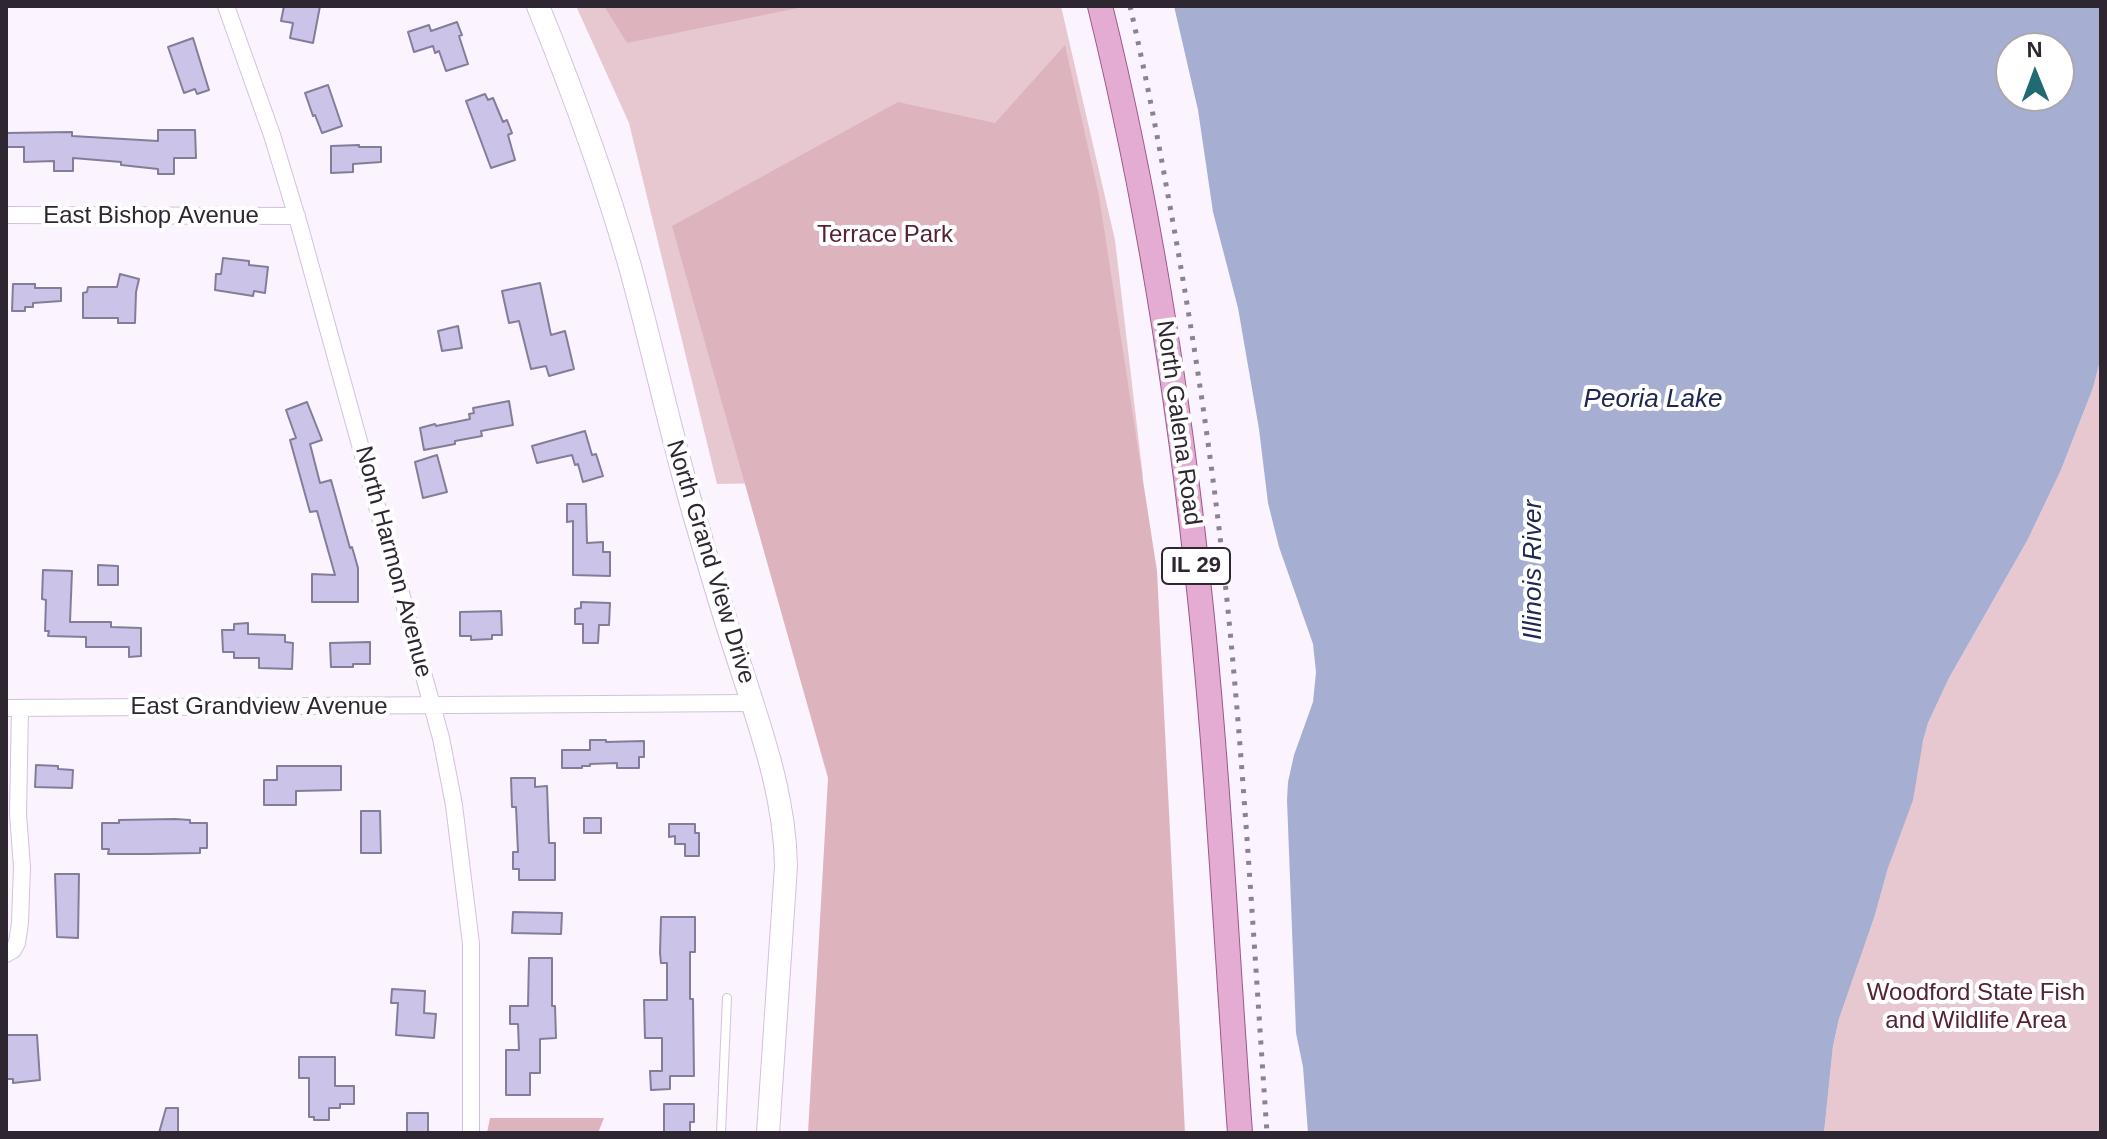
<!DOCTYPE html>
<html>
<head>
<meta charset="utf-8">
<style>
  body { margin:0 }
  #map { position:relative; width:2107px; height:1139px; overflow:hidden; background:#fbf3fe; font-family:Helvetica,sans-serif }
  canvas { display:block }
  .frame { position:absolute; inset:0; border:8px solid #2e2630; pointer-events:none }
  .north { position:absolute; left:1995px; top:32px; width:80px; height:80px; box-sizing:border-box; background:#fff; border:2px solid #aba8ac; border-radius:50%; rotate:359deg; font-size:22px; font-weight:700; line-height:32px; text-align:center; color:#2e2630 }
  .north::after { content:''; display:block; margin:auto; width:28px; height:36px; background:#206a74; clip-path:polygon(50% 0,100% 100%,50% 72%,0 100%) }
</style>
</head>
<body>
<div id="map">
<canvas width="2107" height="1139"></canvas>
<div class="frame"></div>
<div class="north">N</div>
</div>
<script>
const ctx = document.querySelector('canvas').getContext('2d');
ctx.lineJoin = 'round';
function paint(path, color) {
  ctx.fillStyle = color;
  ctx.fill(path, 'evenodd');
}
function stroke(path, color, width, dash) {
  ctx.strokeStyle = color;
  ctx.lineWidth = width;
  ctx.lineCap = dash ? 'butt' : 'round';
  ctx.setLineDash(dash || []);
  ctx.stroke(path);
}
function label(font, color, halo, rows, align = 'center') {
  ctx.font = font + ' Helvetica,sans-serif';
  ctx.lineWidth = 8;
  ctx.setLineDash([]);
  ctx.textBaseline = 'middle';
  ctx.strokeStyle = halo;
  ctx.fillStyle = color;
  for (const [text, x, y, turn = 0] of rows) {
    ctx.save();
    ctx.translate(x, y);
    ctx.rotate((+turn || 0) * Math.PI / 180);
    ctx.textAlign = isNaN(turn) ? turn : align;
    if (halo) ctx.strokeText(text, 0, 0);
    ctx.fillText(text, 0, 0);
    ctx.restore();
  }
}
const green = new Path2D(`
  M576 6H1061L1115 240 1143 477 717 484 629 123Z
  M2101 357V1133H1824L1833 1046 1839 1019 1875 915 1928 723 1949 678 2027 541 2061 470 2093 388Z`);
const forest = new Path2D(`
  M604 6H808L627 43Z
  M1065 45 1099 196 1157 571 1185 1133H808L828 778 672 226 898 102 995 123Z
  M490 1118H604L598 1133H487Z`);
const water = new Path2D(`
  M1174 6H2101V357L2093 388 2061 470 2027 541 1949 678 1928 723 1923 741 1913 800 1888 868 1875 915 1839 1019 1833 1046 1824 1133H1308L1303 1067 1296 1033 1287 800 1288 782 1294 755 1313 702 1316 672 1313 644 1279 547 1268 503 1259 429 1238 308 1213 212 1198 110ZM2011 48H2059V96H2011Z`);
const building = new Path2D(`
  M284 6H320L313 43 290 38 293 23 281 21Z
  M457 22 462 35 459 36 468 64 446 71 439 51 435 53 433 46 414 52 408 32 429 25 431 31Z
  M193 38 209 90 197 94 195 89 184 93 168 47Z
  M328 85 342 126 322 133 315 115 313 116 305 93Z
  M485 94 488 100 493 98 503 122 507 120 512 133 508 135 515 160 491 168 466 101Z
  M158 130H195L196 158H174V174H158V169L121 165V162L73 158V171H54V161L24 162V147H6V133L72 132V136L158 141Z
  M359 145V147H381V162L353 164V172L331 173V146Z
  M223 258 249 261V265L268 267 265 293 254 291 253 296 215 290 216 274H221Z
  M120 274 139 279 136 292 135 323H118V318H83V293L87 292 88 287H117Z
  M540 283 551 335 565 331 574 369 549 376 546 366 531 369 519 321 509 323 502 291Z
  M13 284H35V288H61V301L33 303V307H25V311H12Z
  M458 326 462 348 442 351 438 331Z
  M509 401 513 425 481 431 482 436 455 441V444L424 450 420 428 435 424 436 426 470 419 469 414 474 413 473 408Z
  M307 402 322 440 310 444 320 483 331 480 350 548 352 547 358 568V602H312V574L335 575 317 511 310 512 290 440 296 438 286 410Z
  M585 431 592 455 596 454 603 476 583 482 578 464 575 465 572 455 537 463 532 446Z
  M437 455 447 492 423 498 415 462Z
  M567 504H586L587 543 603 542V552H610V576L573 575V521L567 522Z
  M98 565 118 566V585H98Z
  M43 570 72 571 70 622H111V627L141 628V656L129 657V647H86V637L48 636 49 631H45L46 600 42 599Z
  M581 602 610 603 609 625H599L598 643H583V624H575V609L581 608Z
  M501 611 502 635H492V639L471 640V636H460V612Z
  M248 623V634L285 635V642L293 643 292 669 259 668V658H234V652H223L222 630H234V624Z
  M370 642V664H353V667H331L330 643Z
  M590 740H606V742L644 741V757H639V768H617V763L590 764V766H582V768H562V750H590Z
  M36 765 58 766V769L73 770 72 788 35 787Z
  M277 766H341V790L296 791V805H264V780H277Z
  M511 778H535V787L547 786 549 843H555V880H519V869H513V852H518L516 807H512Z
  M361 811H380L381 853H361Z
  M584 818H601V833H584Z
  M175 819 190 820V823H207V848H200V853L148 854H108L109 849H102V823H119V820Z
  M669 824H695V833H699V856H685V844H675V836L669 837Z
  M55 874H79L78 938 57 937Z
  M513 912 562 913 561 934 512 933Z
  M661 917H695V952H690V999H693L694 1076H670V1089L651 1090 650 1071H662V1038H645L644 1000H667V963H661L660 953Z
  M529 958H552V1006H555L556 1038 540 1039V1073H530V1095H506V1050H519L518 1024H510V1006H528Z
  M392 989 425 991 424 1013 436 1014 434 1038 396 1035 398 1003H391Z
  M7 1035H37L40 1080 13 1083V1079H6Z
  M299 1057H335V1086H354V1104H340V1108H329V1120H314V1117H309V1078H299Z
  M664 1104H694V1122H690V1133H664Z
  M166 1108H178V1133H159Z
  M407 1113H428V1133H407Z`);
const lane = new Path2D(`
  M721 1133 727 998`);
const street = new Path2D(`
  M226 6 272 135 299 224 441 738 454 805 471 944V1133
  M6 215 297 216
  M6 708 752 703
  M6 954 13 950 17 943 20 923 22 867 18 814 20 708`);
const secondary = new Path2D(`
  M538 6C572 90 604 175 629 263 653 349 671 436 696 521 711 573 727 626 744 677 764 739 785 800 786 866L768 1133`);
const primary = new Path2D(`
  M1100 6C1149 204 1180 405 1201 608 1219 783 1227 958 1240 1133`);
const rail = new Path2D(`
  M1130 6C1144 67 1156 128 1167 190 1196 346 1219 504 1233 663 1247 819 1256 976 1267 1133`);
const shields = [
  [1196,566,68]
];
const shieldNames = [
  ["IL 29",1196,566]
];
const streetNames = [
  ["East Bishop Avenue",151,216],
  ["North Galena Road",1178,423,82],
  ["North Harmon Avenue",393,562,75],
  ["North Grand View Drive",710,562,73],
  ["East Grandview Avenue",259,707]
];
const parkNames = [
  ["Terrace Park",885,235],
  ["Woodford State Fish",1976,993],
  ["and Wildlife Area",1976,1021]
];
const waterNames = [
  ["Peoria Lake",1653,400],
  ["Illinois River",1534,570,-90]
];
paint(green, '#e8c8d0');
paint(forest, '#ddb4be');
paint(water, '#a6afd1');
paint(building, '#ccc4e8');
stroke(building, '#847d99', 2);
stroke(lane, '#d4c0db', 10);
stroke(street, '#d4c0db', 18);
stroke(secondary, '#d4c0db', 24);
stroke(primary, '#995887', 26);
stroke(lane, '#fff', 8);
stroke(street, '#fff', 16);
stroke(secondary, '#fff', 22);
stroke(primary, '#e4abd3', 24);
stroke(rail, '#8b838e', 5, [4, 8]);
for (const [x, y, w] of shields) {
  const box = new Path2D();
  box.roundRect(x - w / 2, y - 18, w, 36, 6);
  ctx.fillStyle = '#fff';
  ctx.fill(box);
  stroke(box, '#2e2630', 2);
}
label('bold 22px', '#2e2630', null, shieldNames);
label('24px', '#2e2630', '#fff', streetNames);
label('24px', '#552133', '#fff', parkNames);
label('italic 26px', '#202753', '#fff', waterNames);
</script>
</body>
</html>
